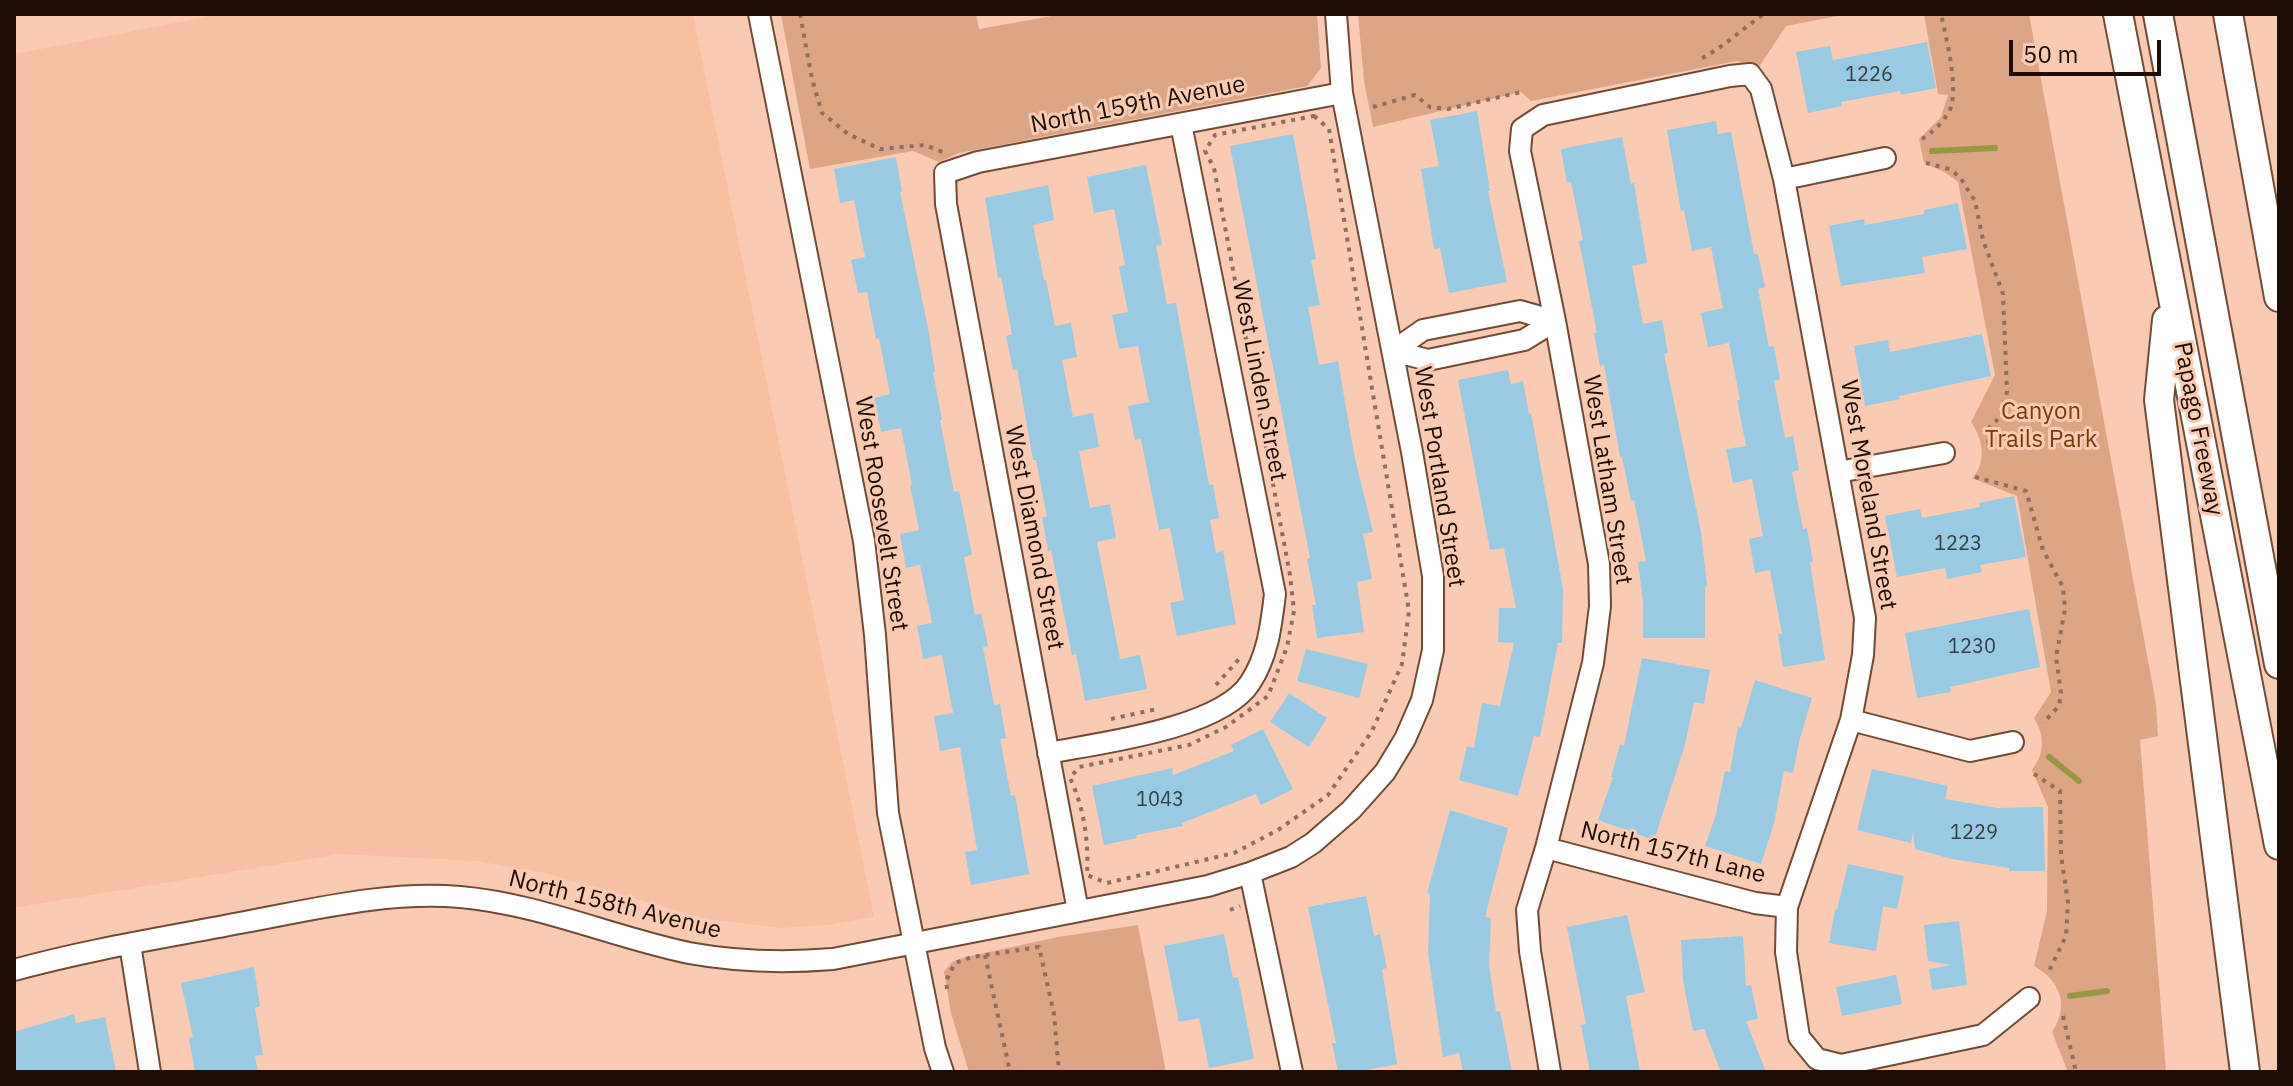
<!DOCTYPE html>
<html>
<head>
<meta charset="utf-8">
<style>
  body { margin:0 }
  #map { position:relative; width:2293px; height:1086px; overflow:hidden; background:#facbb2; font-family:"IBM Plex Sans",sans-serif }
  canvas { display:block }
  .frame { position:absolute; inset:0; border:16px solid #1d0d05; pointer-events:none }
  .scale { position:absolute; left:2009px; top:40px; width:152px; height:36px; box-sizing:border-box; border:4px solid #1d0d05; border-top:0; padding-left:10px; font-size:24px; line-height:28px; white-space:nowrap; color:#1d0d05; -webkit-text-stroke:6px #facbb2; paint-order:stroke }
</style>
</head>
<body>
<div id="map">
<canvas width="2293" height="1086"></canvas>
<div class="frame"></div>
<div class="scale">50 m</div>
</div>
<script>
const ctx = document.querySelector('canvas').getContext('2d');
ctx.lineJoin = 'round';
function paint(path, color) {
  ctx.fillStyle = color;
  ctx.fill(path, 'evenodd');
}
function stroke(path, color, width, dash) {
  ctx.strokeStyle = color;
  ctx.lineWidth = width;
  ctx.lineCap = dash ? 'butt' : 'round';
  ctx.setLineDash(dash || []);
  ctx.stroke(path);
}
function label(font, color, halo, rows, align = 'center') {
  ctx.font = font + ' "IBM Plex Sans",sans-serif';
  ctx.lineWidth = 6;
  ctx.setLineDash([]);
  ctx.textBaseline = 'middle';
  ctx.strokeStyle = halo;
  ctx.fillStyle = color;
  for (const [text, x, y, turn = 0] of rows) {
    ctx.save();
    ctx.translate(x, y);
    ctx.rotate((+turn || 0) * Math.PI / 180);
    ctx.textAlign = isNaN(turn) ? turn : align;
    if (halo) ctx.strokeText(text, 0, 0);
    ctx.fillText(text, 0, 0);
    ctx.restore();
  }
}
const built = new Path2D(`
  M222 14H693L874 917 828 925 780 928 707 919 545 873 476 861 339 854 14 908V54Z`);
const green = new Path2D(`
  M781 14H976L979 29 1063 14H1317L1321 68 1307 86 959 153 939 162 913 151 810 169Z
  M1358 14H1848L1786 26 1759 67 1737 61 1531 101 1521 92 1373 127 1364 81Z
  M1924 14H2029L2156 704 2158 736 2140 740 2166 1072H2068L2052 1032C2070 1005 2060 981 2034 966L2047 911 2048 807 2032 770C2045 753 2045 736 2034 718L2051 692 2017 496 1972 478C1988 462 1982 438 1971 422L1995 375 1958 182 1946 173 1924 163 1919 139 1941 117 1948 95 1938 94Z
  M1138 925 1166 1072H969L951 1013 944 972 952 962 962 958 1058 937Z`);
const stream = new Path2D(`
  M1932 151 1995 148
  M1989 442 2029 433
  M2049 757 2079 781
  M2070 996 2107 991`);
const building = new Path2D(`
  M1927 42 1936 88 1901 95 1900 91 1841 102 1842 106 1808 113 1796 52 1830 46 1833 60Z
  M1477 111 1490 191H1488L1507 282 1449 293 1440 248 1434 249 1421 169 1439 166 1430 120Z
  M1716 121 1718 134 1731 132 1754 254H1758L1765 287 1758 289 1769 347 1774 346 1780 379 1774 381 1785 438 1793 436 1799 470 1792 472 1803 529 1807 528 1813 562H1810L1825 660 1783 667 1778 634H1782L1770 570 1755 573 1749 539 1763 536 1752 479 1733 483 1726 449 1746 446 1737 400H1740L1729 343 1708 347 1701 313 1723 308 1711 247 1692 251 1684 210 1681 211 1667 130Z
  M1293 134 1316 259 1311 260 1320 305 1308 307 1319 365 1338 361 1354 454 1373 532 1363 534 1372 579 1357 582 1364 632 1317 638 1312 605H1316L1307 559 1310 558 1230 146Z
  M1622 137 1631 184 1634 183 1647 263 1632 266 1643 324 1662 320 1668 353 1664 354 1701 532 1707 586 1705 587V638H1643V602L1638 562 1646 561 1634 500 1631 501 1622 457H1620L1604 365 1600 366 1594 333H1597L1579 241 1583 240 1571 182 1567 183 1561 149Z
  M896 157 902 191 900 192 928 328 935 372H933L942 420H940L954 492 959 491 972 555 964 557 975 615 981 613 988 646 983 647 994 705 1000 704 1006 738 1000 739 1011 796 1015 795 1029 874 971 885 965 852 977 850 960 747 940 751 934 716 953 713 942 655 923 659 917 626 932 623 920 565 906 568 900 534 919 530 910 485H912L901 428 881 432 874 398 890 394 879 338 876 339 867 292 858 293 851 260 865 257 854 200 840 203 834 169Z
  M1146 165 1162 245 1156 246 1167 304 1176 303 1209 485 1213 484 1219 518 1210 520 1216 553 1223 551 1236 624 1177 636 1170 603 1184 600 1170 528 1159 530 1141 439 1135 440 1128 406 1149 402 1138 346 1119 349 1112 315 1128 312 1119 267 1125 265 1114 209 1094 213 1087 177Z
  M1048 185 1054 220 1033 225 1044 280H1046L1055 326 1071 323 1077 357 1062 360 1073 417 1093 413 1099 447 1079 451 1090 508 1110 504 1116 538 1097 542 1120 659 1140 655 1147 689 1085 701 1076 654 1072 655 1051 550 1048 551 1042 517H1047L1036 460H1033L1017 369 1013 370 1006 336 1012 334 1001 277 998 278 985 198Z
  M1958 203 1967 249 1922 257 1925 273 1841 286 1829 226 1864 219 1865 225 1924 214V210Z
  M1982 334 1991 376 1899 396 1900 399 1865 406 1854 346 1888 340 1890 352Z
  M1508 370 1511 384 1523 381 1529 414 1531 413 1563 589 1562 643H1558L1540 737 1534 736 1518 796 1459 780 1467 746 1474 748 1482 703 1500 706 1514 643 1498 642 1499 608H1516L1504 548 1490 550 1458 380Z
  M2014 496 2026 557 1980 565 1982 572 1947 579 1945 568 1897 577 1885 516 1920 509 1922 518 1980 507 1979 503Z
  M2029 609 2040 667 1950 687 1951 692 1917 698 1905 633Z
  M1306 649 1368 664 1359 698 1297 681Z
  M1642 658 1710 670 1704 704 1694 702 1685 745 1654 840 1598 820 1613 777H1611L1620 744 1624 746Z
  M1755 680 1812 698 1800 738 1793 773 1784 771 1774 823 1761 864 1705 846 1716 814 1725 771 1730 772 1738 727 1741 728Z
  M1289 693 1327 718 1309 747 1270 722Z
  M1263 729 1293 789 1261 805 1256 794 1182 823 1183 826 1136 835 1137 838 1104 845 1092 786 1172 768 1173 775 1234 751 1231 745Z
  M1872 769 1948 786 1945 799 1998 808 2043 807 2045 871H2009V868L1952 859 1915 849 1913 832 1911 843 1857 830Z
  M1450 810 1508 828 1485 917 1491 918 1489 964 1496 1012 1500 1011 1512 1072H1463L1459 1053 1443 1057 1428 952 1430 894 1427 893Z
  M1848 864 1904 876 1897 909 1883 906 1876 951 1829 943 1835 909 1837 910Z
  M1366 896 1374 936 1380 934 1387 968 1382 969 1397 1064 1356 1072H1338L1332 1043H1336L1308 907Z
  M1627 915 1645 992 1626 996 1640 1072H1590L1581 1025 1586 1024 1567 927Z
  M1959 921 1967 985 1932 990 1929 969 1951 965 1928 961 1924 925Z
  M1224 934 1233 978 1238 977 1254 1059 1209 1068 1199 1018 1179 1022 1164 946Z
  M1743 936 1746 986 1751 985 1758 1019 1746 1021 1766 1072H1721L1704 1029 1693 1031 1683 980 1681 940Z
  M254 967 260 1006 255 1008 263 1055 255 1056 258 1072H195L189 1038 193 1037 181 983Z
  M1896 975 1902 1004 1842 1016 1836 987Z
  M74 1014 76 1023 105 1017 116 1072H14V1032Z`);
const path = new Path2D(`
  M800 14 812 79 822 113 848 134 880 149 925 145 945 153
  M1702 58C1724 47 1743 28 1764 14
  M1373 107 1415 95 1430 107 1448 109 1521 92
  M1314 116 1329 129 1409 611 1402 664 1372 731 1328 795 1278 830 1234 853 1107 883 1087 875C1089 843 1084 807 1070 778L1079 767 1189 745 1226 727 1268 696 1287 647 1294 611 1290 575 1214 168 1205 151 1215 135Z
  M1922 139C1932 133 1946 120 1951 107 1958 83 1946 38 1941 14
  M1926 163 1949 169 1960 177 1975 201 1983 240 2003 294 2007 392 2000 417 1984 433
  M1975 477 2026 491 2043 550 2063 587 2065 609 2056 657 2061 693 2059 706 2043 723
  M1216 685 1239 659
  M1111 719 1157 709
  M2034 774 2060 791 2061 855 2068 902 2066 936 2049 971
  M1230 910 1240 906
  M985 955 1010 1072
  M947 989 946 981 955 963 972 957 1039 947 1054 1014 1059 1072
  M2063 1016 2076 1072`);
const minor = new Path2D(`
  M759 14 864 541 875 635 888 813 935 1048 943 1072
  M1784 179 1885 158
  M1393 351 1423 330 1520 311 1555 321
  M1393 351 1428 360 1524 340 1555 321
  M1838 472 1944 453
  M1851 720 1970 751 2013 742
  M1048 753C1100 743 1220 729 1250 683 1268 656 1271 626 1275 594L1181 124
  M1546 848 1755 903 1787 907
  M1250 873 1292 1072
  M1078 911 946 204 945 173 978 162 1342 93
  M130 944 150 1072
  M14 970C90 949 168 937 245 922 315 909 388 891 460 897 540 904 612 937 689 953 738 962 784 963 833 959L1208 886 1250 873 1291 857 1313 843 1351 810 1385 772 1405 739 1422 700 1433 650V576L1412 452 1342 93 1336 14
  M1550 1072 1530 951 1527 910 1546 848 1593 663 1600 606 1599 564 1555 321 1520 151 1522 129 1543 115 1730 76 1750 74 1761 89 1784 179 1865 618 1863 655 1851 720 1787 907 1786 952 1799 1037 1817 1059 1841 1065 1983 1035 2029 998`);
const highway = new Path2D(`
  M2118 14 2279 845
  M2158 14 2279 664
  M2228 14 2279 297
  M2167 320 2159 400 2245 1072`);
const numberNames = [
  ["1226",1869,75],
  ["1223",1958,544],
  ["1230",1972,647],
  ["1043",1160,800],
  ["1229",1974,833]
];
const streetNames = [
  ["North 159th Avenue",1138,105,-11],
  ["West Linden Street",1259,381,79],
  ["Papago Freeway",2198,429,79],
  ["West Portland Street",1439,477,81],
  ["West Latham Street",1607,480,81],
  ["West Moreland Street",1868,495,80],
  ["West Roosevelt Street",881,514,81],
  ["West Diamond Street",1034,538,79],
  ["North 157th Lane",1673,853,14],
  ["North 158th Avenue",615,905,14]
];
const parkNames = [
  ["Canyon",2041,412],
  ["Trails Park",2041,440]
];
paint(built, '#f6c1a3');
paint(green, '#dba586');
stroke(stream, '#959745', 6);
paint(building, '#98cae3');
stroke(minor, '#724b35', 24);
stroke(highway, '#724b35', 32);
stroke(path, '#8e6e5e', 4, [4, 6]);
stroke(minor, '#fff', 20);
stroke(highway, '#fff', 28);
label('20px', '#3c3c3c', null, numberNames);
label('24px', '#1d0d05', '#facbb2', streetNames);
label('24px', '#7d3b06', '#facbb2', parkNames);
</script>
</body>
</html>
